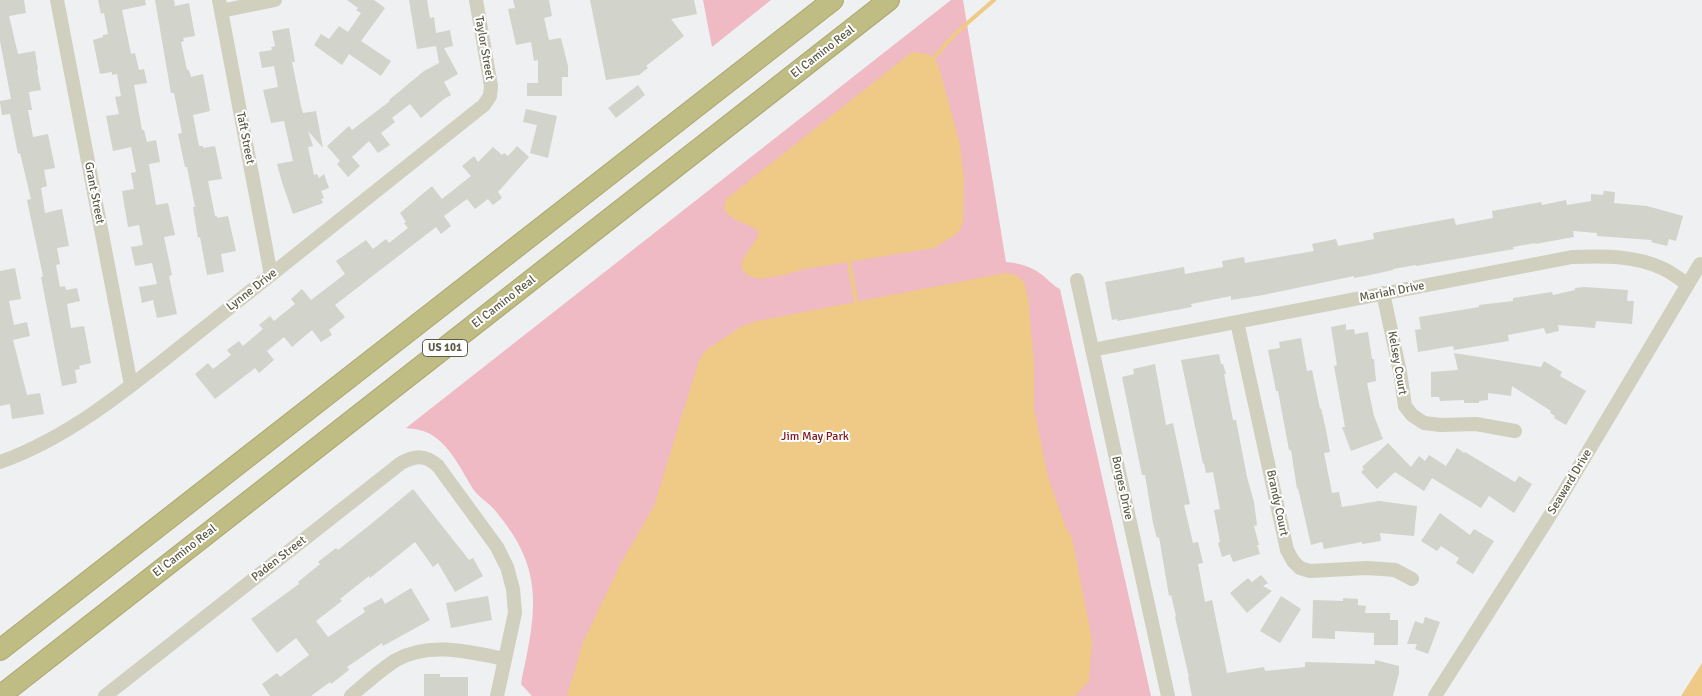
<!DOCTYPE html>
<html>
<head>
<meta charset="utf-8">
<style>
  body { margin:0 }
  canvas { display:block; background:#eef0f1 }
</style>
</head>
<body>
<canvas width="1702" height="696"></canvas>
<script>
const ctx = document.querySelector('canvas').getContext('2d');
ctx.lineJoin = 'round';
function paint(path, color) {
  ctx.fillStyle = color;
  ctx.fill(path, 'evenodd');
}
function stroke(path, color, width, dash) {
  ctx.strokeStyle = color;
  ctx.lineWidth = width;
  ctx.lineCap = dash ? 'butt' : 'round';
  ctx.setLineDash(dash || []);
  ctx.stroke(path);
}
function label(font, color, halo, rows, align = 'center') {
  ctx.font = font + ' Signika,sans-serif';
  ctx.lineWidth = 4;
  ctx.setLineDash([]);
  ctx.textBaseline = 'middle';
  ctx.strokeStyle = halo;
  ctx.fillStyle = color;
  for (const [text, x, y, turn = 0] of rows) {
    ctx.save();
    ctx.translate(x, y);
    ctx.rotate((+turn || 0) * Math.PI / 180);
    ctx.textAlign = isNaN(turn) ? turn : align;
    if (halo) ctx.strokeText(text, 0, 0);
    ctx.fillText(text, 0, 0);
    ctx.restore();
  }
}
const green = new Path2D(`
  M703 0H771L712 47Z
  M951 0H963L1006 262C1019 263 1030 266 1041 274 1048 279 1052 285 1060 289L1151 696H532L521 684C533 625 546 579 507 526 502 519 496 511 490 505 484 500 478 496 473 489 462 471 451 447 432 435 424 430 415 429 406 428Z`);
const water = new Path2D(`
  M912 52 929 54 938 64 960 144 964 179 963 223 958 233 934 248 805 269 784 275 759 279 747 275 741 267C743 253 755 245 759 232 747 221 734 224 724 209L726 199Z
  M1005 273 1016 275 1024 282 1028 297 1034 363V409L1048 477 1065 525 1072 538 1092 640 1089 681 1075 696H567L583 642 621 563 654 506 698 363 705 351 742 326 757 321Z
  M1702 663V696H1681Z`);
const stream = new Path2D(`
  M933 59 956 33 994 0
  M849 262 856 302`);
const building = new Path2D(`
  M0 0H24L26 13 9 16 18 54 35 51 38 70H37L41 90 29 92 32 110H28L33 137 48 134 55 168 44 170 47 186 41 188 45 213 62 209 69 246 57 248 60 264 56 265 60 287 65 286 66 290 77 288 80 301 67 304 71 328 84 326 91 363 79 366 80 369 75 370 77 383 62 386 41 277 43 276 27 200 31 199 20 153 18 154 10 114 2 115 0 103V101L11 99 0 41Z
  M98 0H145L146 5 122 10 131 54 135 53 139 70 144 69 147 83 134 85 142 130H144L147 142 156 140 160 162 149 164 156 205 168 203 175 235 164 237 172 275 169 276 177 314 157 318 153 300 142 303 139 287 157 284 152 263 135 266 131 247 143 245 139 225 128 227 122 191 134 189 131 173 136 172 131 147 113 151 106 116 119 114 115 97 121 96 117 74 112 75V72L100 74 93 40 103 37V35L108 34 104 13 101 14Z
  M155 0H174L175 6 189 3 195 36 183 38 184 41 181 42 187 70H189L191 77 203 74 210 111 193 115 199 146H203V148L215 146 222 179 208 181 215 216H217V218L228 216 236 251 221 254 224 272 207 275 200 237 198 238 193 207H195L187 167H185L178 134 182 133 174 93H171Z
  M347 0H374L385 8 361 41 391 61 381 76 349 54 342 65 314 45 321 34 329 39 339 26 348 32 361 13 356 10 358 8Z
  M409 0H427L430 18 434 17 436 33 450 30 453 46 444 48 458 74 444 82 451 95 444 99 421 118 410 104 392 118 395 122 381 133 390 145 378 153 369 141 352 157 360 166 348 177 337 164 340 161 327 146 349 126 352 130 390 101 389 100 424 71 439 63 436 46 417 49Z
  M513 0H549L552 16 544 18 549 40 561 38 568 66V77H562V96H527V83H538V60L534 61 531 42 516 45 508 9 515 8Z
  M590 0H694L697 14 671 19 684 36 646 66 648 68 639 75 606 80Z
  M289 28 295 62H292L301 106 303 113 316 111 323 148 308 131 313 146 308 147 314 175 317 174 319 178 324 174 329 188 321 191 324 198 321 199 323 203 293 214 282 182 277 164 293 161 284 121 271 123 263 90 278 87 274 66 262 68 259 52 272 50 271 47 275 46 272 31Z
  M638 85 645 95 616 118 608 108Z
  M526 109 557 116 548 158 530 153 537 125 523 122Z
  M517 146 529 157 498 192 502 198 493 205 488 199 475 209 467 199 444 216 451 226 441 234 436 227 335 305 345 317 329 330 332 335 321 342 312 330 292 347 284 337 267 351 274 360 259 373 255 368 215 399 195 374 208 363 213 369 231 355 227 350 239 341 243 346 263 329 259 325 270 316 274 321 295 304 291 299 302 289 311 300 345 274 336 261 366 240 373 249 386 239 389 243 408 228 404 223 406 222 400 213 432 186 442 199 471 176 462 166 474 156 478 162 493 147 502 155 504 153 508 156Z
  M1604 191 1615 192 1614 203 1647 206 1683 216 1676 241 1669 239 1667 246 1651 242 1652 240 1597 236V233L1573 231 1574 237 1535 244V243L1513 247 1514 249 1416 266V265L1393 269V270L1370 275 1354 278V276L1263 295 1231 300V296L1191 304 1192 307 1117 321V319L1112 320 1105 282 1184 267 1185 274 1223 267 1222 261 1244 257 1245 263 1314 251 1312 244 1336 239 1338 246 1374 239 1373 233 1454 218 1456 225 1493 218 1492 211 1541 202 1542 205 1566 200 1567 205 1591 201V194L1603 195Z
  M15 268 21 299 9 301 14 325 27 322 30 336 13 340 27 395 40 393 44 414 12 419 10 404 0 406V271Z
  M1584 287 1628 290 1627 301H1634L1632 324 1596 321 1595 328 1558 325 1559 331 1546 334 1544 328 1508 335 1509 341 1454 350 1453 346 1418 352 1415 330 1421 329 1419 317 1479 307V305L1513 301V298L1552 292 1553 295 1575 290V288Z
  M1346 324V330L1354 329 1355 334 1368 332 1372 359H1374L1376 381 1367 383 1374 416 1383 439 1351 451 1342 427H1345L1334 366 1337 365 1331 327Z
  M1301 338 1307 371 1312 370 1320 409 1321 408 1326 430 1330 452 1324 453 1332 493 1339 492 1342 507 1379 501 1417 506 1414 536 1380 533 1381 541 1362 544V542L1324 549 1322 542 1311 545 1298 488 1297 489 1291 450H1289L1278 391H1276L1268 350 1280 348 1279 342Z
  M1454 353 1541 367 1544 361 1562 372 1560 376 1586 391 1566 425 1554 418 1555 416 1550 413 1551 411 1512 386 1511 396 1488 393V400L1479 401V403H1464V400L1440 401 1439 397H1431V372L1458 370Z
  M1219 354 1221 364H1223L1226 374H1224L1233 420H1236L1247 477 1254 502 1257 525 1254 526 1259 545H1257L1260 554 1233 562 1230 554 1222 557 1218 543 1220 542 1214 510 1220 509 1213 472 1206 473 1204 463 1203 464 1181 360Z
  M1155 364 1166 425 1173 423 1190 504 1184 505 1193 543 1198 542 1203 563 1198 564 1205 602 1212 600 1227 673 1264 667 1265 671 1305 667V662L1375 664V660L1399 666V673L1393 696H1192L1188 677H1189L1175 617 1176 616 1171 595 1169 596 1159 537 1157 538 1153 523 1145 475H1142L1122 377 1134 374 1133 369Z
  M1388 443 1411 467 1419 456 1425 461 1429 455 1446 466 1457 448 1464 453 1465 452 1515 482 1519 476 1532 484 1514 513 1489 496 1481 508 1432 478 1424 491 1395 472 1377 489 1361 472 1364 469 1362 467Z
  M413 489 469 560 473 558 483 576 455 592 438 563 433 567 415 542 370 578 369 576 340 599 342 601 316 621 328 637 365 612 363 608 382 598 385 604 411 588 430 620 383 646 382 643 347 667 349 670 331 684 330 682 311 696H270L262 684 277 673 280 677 309 655 296 638 277 653 251 619 299 584 298 582 320 564 318 562 336 548 338 550 371 524Z
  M1440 513 1470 535 1474 529 1494 541 1473 574 1456 563 1459 558 1441 546 1437 551 1421 541Z
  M1261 575 1268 583 1263 586 1272 591 1247 613 1230 593 1248 578 1252 582Z
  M488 596 492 620 451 628 446 603Z
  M1281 596 1301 609 1280 643 1260 631Z
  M1343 598 1358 599V605L1366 606 1365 613H1390V620H1398V645H1374V633L1335 631V639L1312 638 1313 600 1343 601Z
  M1425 617 1440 622 1428 654 1415 649 1417 644H1407L1415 621 1423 624Z
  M424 674H440V677H468V696H424Z`);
const minor = new Path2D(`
  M57 0 131 385
  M219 0 271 275
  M221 11 275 0
  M1077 280 1168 696
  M1383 293 1400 372 1405 406 1412 415 1424 423 1441 425 1476 424 1515 431
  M1237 322 1287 550 1293 561 1300 568 1310 571 1367 568 1395 570 1412 579
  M1092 350 1572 257C1603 256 1635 255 1664 269 1672 273 1680 279 1687 284
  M0 462C77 435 144 375 208 325 300 252 392 178 484 105L490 96 491 86 476 0
  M105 696 401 463C415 456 425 454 438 466L497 547 507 567 513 589 515 613 497 696
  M351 696C365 684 380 670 396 660 429 641 470 652 505 659
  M1435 696 1549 517 1700 264`);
const highway = new Path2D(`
  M0 650 833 0
  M0 696 889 0`);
const shields = [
  [445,348,45]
];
const shieldNames = [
  ["US 101",445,348]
];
const streetNames = [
  ["Taylor Street",484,48,80],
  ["El Camino Real",823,52,-38],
  ["Taft Street",245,138,79],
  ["Grant Street",94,193,79],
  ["Lynne Drive",252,290,-38],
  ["Mariah Drive",1392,292,-11],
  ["El Camino Real",504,302,-38],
  ["Kelsey Court",1397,363,80],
  ["Seaward Drive",1570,482,-59],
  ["Borges Drive",1122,488,78],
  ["Brandy Court",1277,503,78],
  ["El Camino Real",185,551,-38],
  ["Paden Street",279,559,-38]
];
const parkNames = [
  ["Jim May Park",815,437]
];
paint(green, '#f0bac4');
paint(water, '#efc986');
stroke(stream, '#efc986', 4);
paint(building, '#d2d3ca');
stroke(highway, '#aba86f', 22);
stroke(minor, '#d1cfbe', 14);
stroke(highway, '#bfbc84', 20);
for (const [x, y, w] of shields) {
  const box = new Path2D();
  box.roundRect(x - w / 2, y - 8.5, w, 17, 4);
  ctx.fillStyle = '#fff';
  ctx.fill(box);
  stroke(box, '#5c5a46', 1);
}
label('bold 11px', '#5c5a46', null, shieldNames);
label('12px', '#5c5a46', '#fff', streetNames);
label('12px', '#80141b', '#fff', parkNames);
</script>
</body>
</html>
